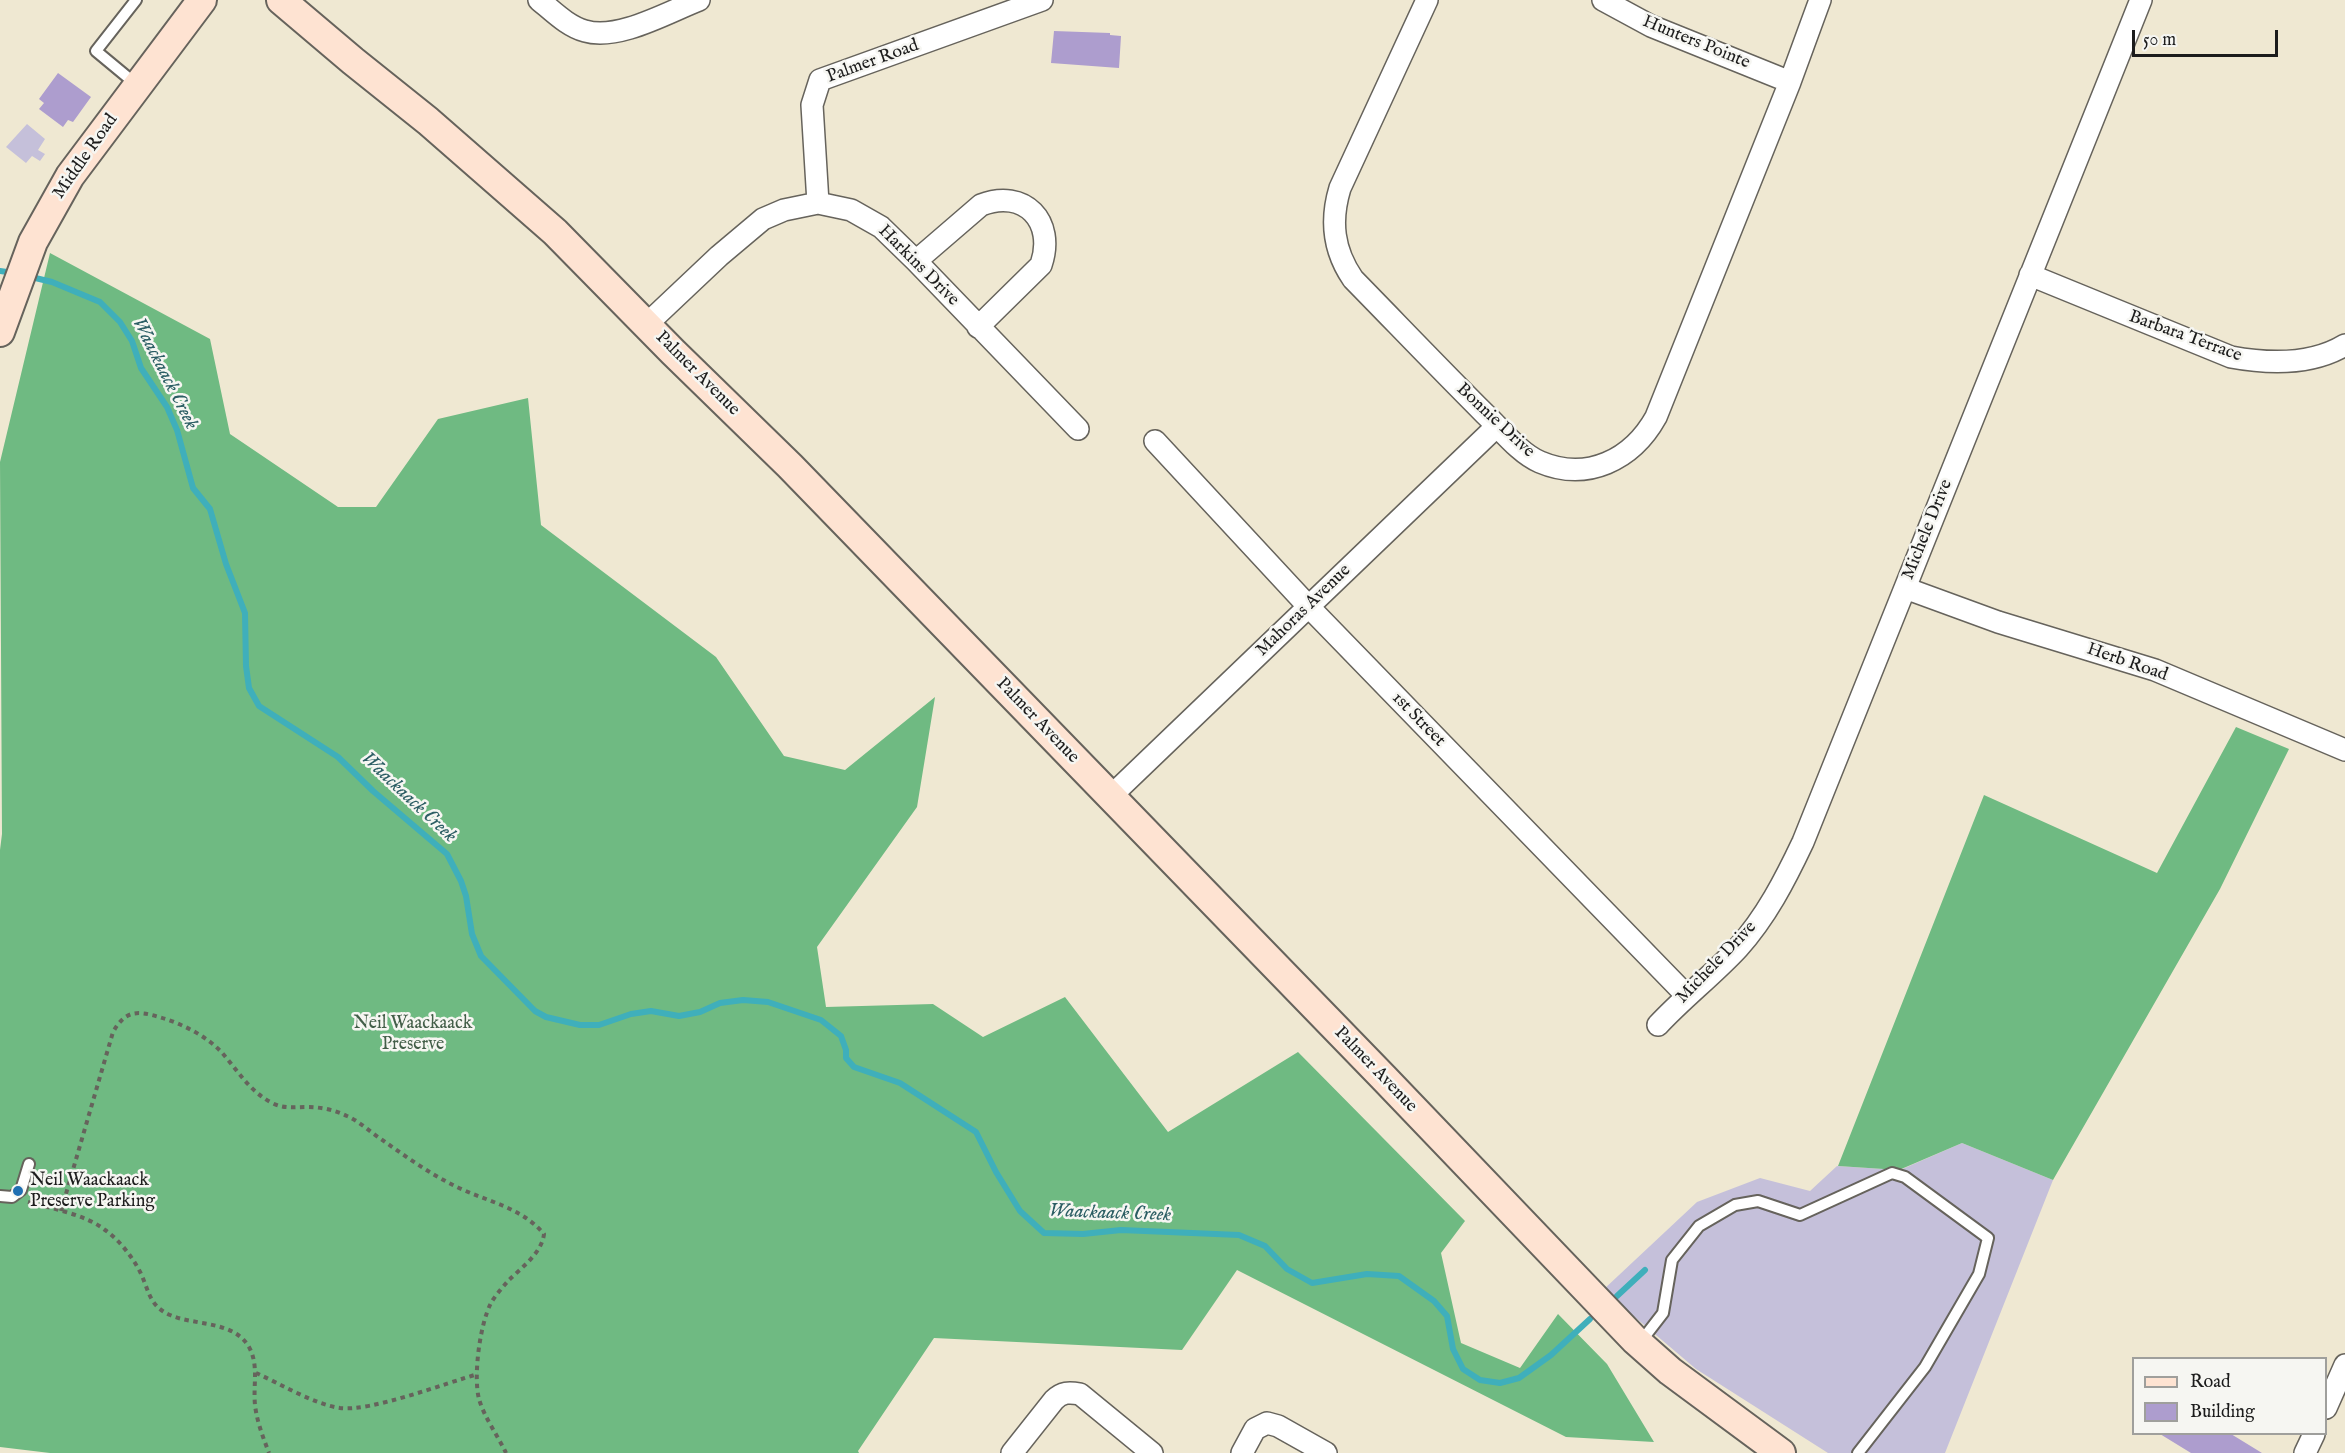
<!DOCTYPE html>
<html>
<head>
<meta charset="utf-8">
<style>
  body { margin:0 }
  #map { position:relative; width:2345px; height:1453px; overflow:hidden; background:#efe8d2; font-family:"IM FELL English",serif }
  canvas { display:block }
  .legend { position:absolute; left:2132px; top:1357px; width:195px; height:78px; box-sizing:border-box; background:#f6f6f2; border:2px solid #9f9f9c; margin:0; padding:8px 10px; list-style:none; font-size:18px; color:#1c1c1c }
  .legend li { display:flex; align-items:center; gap:12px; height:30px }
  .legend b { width:30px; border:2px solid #9f9f9c }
  .scale { position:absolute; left:2132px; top:30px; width:146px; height:27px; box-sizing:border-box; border:3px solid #1c1c1c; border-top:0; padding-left:8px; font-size:18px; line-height:21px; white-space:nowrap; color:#1c1c1c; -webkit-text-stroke:4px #f6f6f2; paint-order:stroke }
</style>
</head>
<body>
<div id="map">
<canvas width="2345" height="1453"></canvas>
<ul class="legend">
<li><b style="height:8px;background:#fee3d2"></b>Road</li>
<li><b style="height:16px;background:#ad9dce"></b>Building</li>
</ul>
<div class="scale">50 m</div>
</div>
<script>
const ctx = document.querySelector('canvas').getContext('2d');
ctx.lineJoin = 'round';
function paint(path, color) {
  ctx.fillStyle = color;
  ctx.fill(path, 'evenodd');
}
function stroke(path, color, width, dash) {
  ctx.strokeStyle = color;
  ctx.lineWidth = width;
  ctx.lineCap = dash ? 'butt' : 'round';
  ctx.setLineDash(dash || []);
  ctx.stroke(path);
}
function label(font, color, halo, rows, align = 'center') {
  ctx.font = font + ' "IM FELL English",serif';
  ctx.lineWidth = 5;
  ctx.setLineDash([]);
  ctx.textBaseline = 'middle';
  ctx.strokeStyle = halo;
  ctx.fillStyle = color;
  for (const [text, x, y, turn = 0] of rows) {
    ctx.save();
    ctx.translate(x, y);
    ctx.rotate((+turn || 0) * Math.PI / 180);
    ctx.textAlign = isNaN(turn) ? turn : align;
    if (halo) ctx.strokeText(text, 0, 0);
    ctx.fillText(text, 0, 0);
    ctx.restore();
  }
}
const industrial = new Path2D(`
  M27 124 45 139 38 150 45 154 40 161 32 156 26 163 6 147Z
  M1962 1143 2053 1180 1945 1453H1828L1696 1369 1603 1290 1697 1202 1760 1178 1810 1191 1837 1166 1900 1170Z`);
const forest = new Path2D(`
  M50 253 210 339 230 434 338 507H376L438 419 528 398 541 525 716 657 784 756 845 770 935 697 917 807 817 947 826 1007 933 1004 983 1037 1065 997 1168 1132 1298 1052 1465 1221 1441 1253 1461 1343 1520 1368 1558 1314 1607 1364 1654 1442 1566 1437 1237 1270 1182 1350 934 1338 858 1451 859 1453H50L0 1447V850L2 834 0 462Z
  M2236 727 2289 749 2220 889 2053 1180 1962 1143 1899 1170 1838 1166 1984 795 2157 873Z`);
const stream = new Path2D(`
  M0 271 14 273
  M27 276 52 282 100 302 120 322 132 341 141 368 167 407 177 430 193 488 210 509 226 564 245 613 246 666 249 688 259 706 338 757 373 791 447 854 461 881 466 896 472 934 481 956 535 1011 546 1017 580 1025H599L631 1014 651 1011 679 1016 700 1012 720 1003 743 1000 768 1002 821 1020 841 1036 846 1050V1058L854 1067 900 1083 976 1132 996 1172 1020 1211 1044 1233 1083 1234 1121 1230 1239 1235 1265 1246 1287 1269 1312 1283 1367 1274 1399 1276 1434 1301 1447 1316 1453 1349 1463 1369 1480 1380 1500 1383 1519 1378 1551 1355 1590 1319
  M1617 1296 1645 1270`);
const building = new Path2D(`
  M1054 31 1110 33V35L1121 36 1119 68 1051 63Z
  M58 73 91 97 73 122 68 120 63 127 39 109 44 103 39 99Z
  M2160 1434H2231L2262 1453H2191Z`);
const path = new Path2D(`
  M28 1202C50 1208 87 1215 105 1230 118 1239 130 1254 138 1268 149 1287 147 1305 170 1315 195 1326 233 1320 249 1347 259 1365 253 1385 255 1405 257 1422 263 1437 269 1453
  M61 1211 113 1032C125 1011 136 1010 159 1017 181 1023 209 1037 224 1055 239 1073 251 1092 272 1103 284 1109 294 1107 307 1107 321 1107 335 1110 347 1116 359 1121 370 1132 381 1139 405 1156 430 1174 457 1187 488 1202 521 1207 544 1234 542 1253 521 1268 508 1281 502 1288 495 1296 491 1303 480 1324 473 1376 479 1399 484 1417 498 1436 506 1453
  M256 1373C281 1384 313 1404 340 1408 370 1412 446 1383 478 1374`);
const lane = new Path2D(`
  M136 0 96 51 137 85
  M0 1196 12 1197 21 1190 29 1164
  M1639 1344 1663 1313 1672 1260 1699 1226 1735 1205 1758 1201 1800 1215 1892 1173 1905 1177 1988 1238 1979 1274 1925 1367 1858 1453`);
const street = new Path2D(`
  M539 0C553 11 567 26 585 31 618 41 668 12 699 0
  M1427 0 1340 188C1330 221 1333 250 1353 279 1397 324 1440 369 1485 414 1501 429 1519 453 1540 462 1587 482 1632 460 1656 417L1790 82 1820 0
  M1603 0 1651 26 1790 82
  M818 203 812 105 820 80 1042 0
  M916 261 981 205C1024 188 1056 221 1041 265L978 327
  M2030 275 2231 357C2269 364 2312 365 2345 345
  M647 324 719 256 763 219 784 210 818 203 851 210 881 227 916 261 1078 429
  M1155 441 1309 607 1686 995
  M1905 588 1998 622 2155 670 2345 750
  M1110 797 1497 426
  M1658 1025C1683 998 1713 975 1738 948 1766 917 1785 880 1803 842L2141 0
  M2326 1408 2345 1365
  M1012 1453 1054 1400C1062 1392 1069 1392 1080 1394L1152 1453
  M1242 1453 1255 1429 1267 1423 1278 1426 1326 1453
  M2305 1453 2314 1434`);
const secondary = new Path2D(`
  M281 0 353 61 428 121 555 232 673 352 790 466 1384 1078 1635 1340 1670 1371 1781 1453
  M0 332 33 242 70 176 202 0`);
const markers = [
  [18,1191,6,"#1f6fb2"]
];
const streetNames = [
  ["Hunters Pointe",1696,43,22],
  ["Palmer Road",873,62,-20],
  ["Middle Road",86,157,-55],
  ["Harkins Drive",918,266,45],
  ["Barbara Terrace",2185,337,20],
  ["Palmer Avenue",697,374,45],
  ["Bonnie Drive",1495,421,43],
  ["Michele Drive",1928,530,-68],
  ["Mahoras Avenue",1304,611,-44],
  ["Herb Road",2127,663,19],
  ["1st Street",1418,720,46],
  ["Palmer Avenue",1037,721,46],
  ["Michele Drive",1717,963,-46],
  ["Palmer Avenue",1375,1070,46]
];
const parkNames = [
  ["Neil Waackaack",413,1024],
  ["Preserve",413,1045]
];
const poiNames = [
  ["Neil Waackaack",30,1181],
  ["Preserve Parking",30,1202]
];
const waterNames = [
  ["Waackaack Creek",164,374,63],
  ["Waackaack Creek",408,798,43],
  ["Waackaack Creek",1110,1214,2]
];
paint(industrial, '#c5c0da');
paint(forest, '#6fba82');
stroke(stream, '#3fafbb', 6);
paint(building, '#ad9dce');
stroke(lane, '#66635c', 14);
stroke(street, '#66635c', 24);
stroke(secondary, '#66635c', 32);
stroke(path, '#66635c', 4, [4.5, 4.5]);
stroke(lane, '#fff', 10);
stroke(street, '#fff', 21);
stroke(secondary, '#fee3d2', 28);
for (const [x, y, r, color] of markers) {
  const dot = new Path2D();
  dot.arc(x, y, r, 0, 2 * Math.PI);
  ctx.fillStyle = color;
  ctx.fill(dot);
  stroke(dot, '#f6f6f2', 2);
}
label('18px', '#1c1c1c', '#f6f6f2', streetNames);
label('18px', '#425e48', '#f6f6f2', parkNames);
label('18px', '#1c1c1c', '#f6f6f2', poiNames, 'left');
label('italic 20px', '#2c5e64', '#f6f6f2', waterNames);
</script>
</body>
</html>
